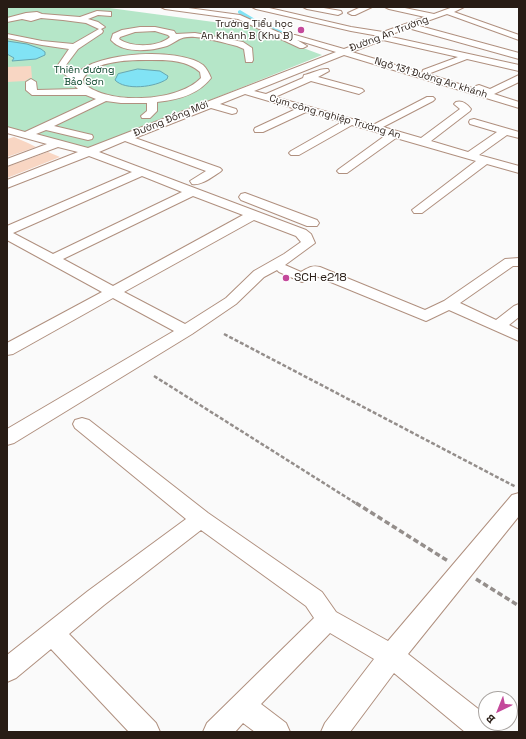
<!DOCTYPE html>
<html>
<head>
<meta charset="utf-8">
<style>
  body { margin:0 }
  #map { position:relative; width:526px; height:739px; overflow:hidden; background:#fafafa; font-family:"Space Grotesk",sans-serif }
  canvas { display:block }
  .frame { position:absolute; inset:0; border:8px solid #281c15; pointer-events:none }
  .north { position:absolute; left:478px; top:691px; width:40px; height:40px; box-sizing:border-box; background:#fff; border:1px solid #a9a4a1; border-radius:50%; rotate:223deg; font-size:11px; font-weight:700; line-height:16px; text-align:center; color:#281c15 }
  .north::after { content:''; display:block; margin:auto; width:14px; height:18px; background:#c4499b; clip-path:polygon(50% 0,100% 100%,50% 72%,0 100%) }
</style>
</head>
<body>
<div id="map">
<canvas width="526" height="739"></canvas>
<div class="frame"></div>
<div class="north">B</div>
</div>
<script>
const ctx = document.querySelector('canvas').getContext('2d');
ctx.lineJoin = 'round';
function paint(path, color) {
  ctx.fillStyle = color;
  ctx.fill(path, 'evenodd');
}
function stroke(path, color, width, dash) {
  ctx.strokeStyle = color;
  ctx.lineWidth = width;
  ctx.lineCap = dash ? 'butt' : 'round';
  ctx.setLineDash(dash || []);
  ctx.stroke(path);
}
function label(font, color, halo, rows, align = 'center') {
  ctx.font = font + ' "Space Grotesk",sans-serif';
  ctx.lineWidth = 3;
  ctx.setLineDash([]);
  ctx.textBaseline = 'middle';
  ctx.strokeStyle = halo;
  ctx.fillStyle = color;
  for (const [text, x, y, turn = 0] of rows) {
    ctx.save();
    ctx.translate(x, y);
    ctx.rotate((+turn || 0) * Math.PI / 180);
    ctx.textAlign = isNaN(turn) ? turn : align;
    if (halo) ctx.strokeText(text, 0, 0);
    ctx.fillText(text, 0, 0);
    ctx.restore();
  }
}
const green = new Path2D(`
  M7 7H102L236 25 245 22 279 39 322 55 89 149 7 129Z`);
const water = new Path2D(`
  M7 41 27 44 41 49 45 52V55L36 59 12 61 14 58 7 54Z
  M138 69 160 71 168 76 167 79C156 87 125 91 115 80L118 74Z`);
const canal = new Path2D(`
  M240 10 260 22 311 43 306 44 256 24 238 13V11Z`);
const building = new Path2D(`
  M31 66 32 78H30L25 81 7 82V67Z
  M14 137 28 143 36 147 7 157V139Z
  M48 152 60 157 7 178V167Z`);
const pathFar1 = new Path2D(`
  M224 334 516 487
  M154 376 357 504`);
const path = new Path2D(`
  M356 503 448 561
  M476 579 519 606`);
const minor = new Path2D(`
  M161 7H181L240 15 291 38 292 35H295L344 49 379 36 351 31 256 9 252 7H265L351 27 383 32 425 17 389 9 385 7H400L434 14 453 7H464L454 12 519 35V40L447 14 416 25 519 53V59L408 28 387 36 519 65V71L467 59 428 74 475 89 476 86 479 85 490 89 519 75V82L494 94 519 102V108L344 55 254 91 266 94 303 78 304 75C311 74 320 68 328 69L329 71 318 77 362 89 364 91 359 94 311 81 275 97 373 125 427 97H433L435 99 433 101 383 127 421 138 460 109 454 104 456 102C462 100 467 104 471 109L470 111 431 141 468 152 497 132 470 124 469 122 470 120 474 119 519 132V138L507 135 479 155 519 166V173L487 164 422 213H414L412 210 476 161 396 138 347 173H339L337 171 339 169 386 135 352 125 299 155H291L289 153 291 151 342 122 306 112 263 132H255L254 130 255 128 296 109 245 94 220 104 236 109 237 111 236 113 232 114 211 108 135 138 220 168 222 170 220 172C212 177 201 186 192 184L190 181 206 171 125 141 99 152 306 230 311 234 315 243 285 265 301 272C308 268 312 265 320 267L425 310 444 301 505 259 519 258V266H513L460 303 496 320 514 306 519 304V317L509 325 519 330V341L449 310 426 321 316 276 302 282 279 272 277 270 264 277 236 304 192 334 14 443 7 445V429L174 331 113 298 13 354 7 355V343L102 292 7 240V226L132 172 89 156 7 188V180L78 152 58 147 7 166V159L47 144 7 133V127L25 132 96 99 86 95H32L26 90V82L31 79 36 82 37 90 78 89 72 83 73 81 63 73 58 65 69 49 42 45 7 38V34L42 41 73 44 99 29 86 23 63 20 41 18 31 21 22 19 7 22V18L26 13 37 12 42 14 80 17 97 11 111 12V16L98 15 88 19 98 22 105 27 101 29 103 31 102 33 78 49 66 65 76 74C97 52 178 47 203 65 207 69 209 73 211 78 198 95 177 100 157 102V111L150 118H142L141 116 147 111V103H121L106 101 54 126 92 135 93 137 92 139 88 140 46 130 36 134 88 148 336 52 297 40 307 46 303 48H300L238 19 165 9ZM383 40 458 57 423 70 422 73 352 52ZM146 60C164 60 186 59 200 72L201 78C179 102 106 106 82 82 88 61 127 60 146 60ZM142 176 182 192 53 254 13 233ZM193 196 243 215 113 286 63 259ZM254 220 296 236 301 242 284 254 254 271 226 298 185 324 124 292Z
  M303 7H318L341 11 342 13 338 15 307 9Z
  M361 7H372L355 15H352L348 13Z
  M140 27H155L174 31 176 34 195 33 206 35 243 42 252 48 253 60 252 62H246L244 49 237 46C224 43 209 38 195 37 179 36 179 41 167 46 151 51 123 54 111 40L113 34 122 30ZM155 31 168 35 170 37C159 47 132 48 119 39L120 37 135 32Z
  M245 193 317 220 319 223 317 226H307L241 200 239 197 241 194Z
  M82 418 89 420 208 513 322 592 336 612 388 641 512 495 519 493V516L408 654 486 715V723H496L499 732H465L394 673 350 732H321L325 723 374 659 330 633 261 704 286 723 290 732H255L243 723 235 732H203L207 723 314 618 306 606 201 530 104 605 69 634 156 723 160 732H129L51 649 16 678 7 682V655L88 591 186 519 75 428 73 424 75 420Z`);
const markers = [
  [301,30,4,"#c4499b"],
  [286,278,4,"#c4499b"]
];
const farPoinames = [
  ["Trường Tiểu học",293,24],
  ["An Khánh B (Khu B)",293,36]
];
const farStreetnames = [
  ["Đường An Trường",389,34,-21],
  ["Ngõ 131 Đường An khánh",431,78,17],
  ["Cụm công nghiệp Trường An",335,117,16],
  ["Đường Đồng Mới",171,119,-22]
];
const farParknames = [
  ["Thiên đường",84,70],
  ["Bảo Sơn",84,82]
];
const poiNames = [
  ["SCH e218",294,278]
];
paint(green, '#b5e6c8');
paint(water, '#81e3f5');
stroke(water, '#66a7b2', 1);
paint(canal, '#81e3f5');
paint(building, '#f8d6c3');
stroke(minor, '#b0907f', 2);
stroke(pathFar1, '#948e8b', 2.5, [4, 2]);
stroke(path, '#948e8b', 3.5, [5.5, 3]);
paint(minor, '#fff');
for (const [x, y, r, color] of markers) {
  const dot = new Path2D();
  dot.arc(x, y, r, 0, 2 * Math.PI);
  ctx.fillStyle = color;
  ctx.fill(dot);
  stroke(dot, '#fff', 1.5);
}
label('10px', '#281c15', '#fff', farPoinames, 'right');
label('10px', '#281c15', '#fff', farStreetnames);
label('10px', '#084328', '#fff', farParknames);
label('12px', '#281c15', '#fff', poiNames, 'left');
</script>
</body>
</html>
